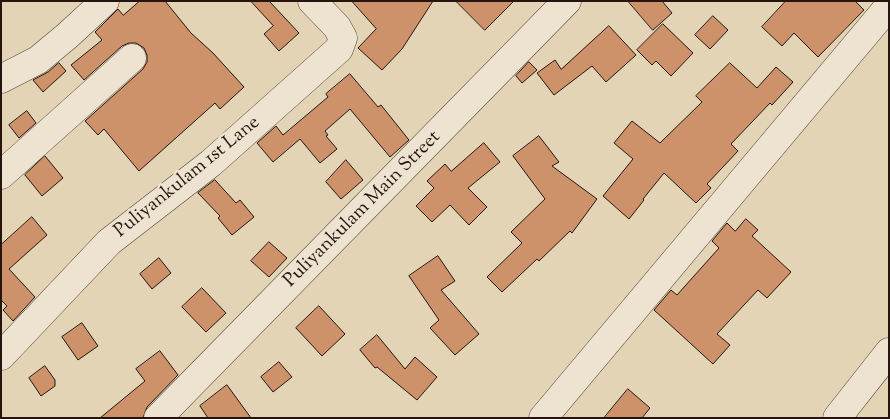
<!DOCTYPE html>
<html>
<head>
<meta charset="utf-8">
<style>
  body { margin:0 }
  #map { position:relative; width:890px; height:419px; overflow:hidden; background:#e3d4b6; font-family:"Sorts Mill Goudy",serif }
  canvas { display:block }
  .frame { position:absolute; inset:0; border:2px solid #25150e; pointer-events:none }
</style>
</head>
<body>
<div id="map">
<canvas width="890" height="419"></canvas>
<div class="frame"></div>
</div>
<script>
const ctx = document.querySelector('canvas').getContext('2d');
ctx.lineJoin = 'round';
function paint(path, color) {
  ctx.fillStyle = color;
  ctx.fill(path, 'evenodd');
}
function stroke(path, color, width, dash) {
  ctx.strokeStyle = color;
  ctx.lineWidth = width;
  ctx.lineCap = dash ? 'butt' : 'round';
  ctx.setLineDash(dash || []);
  ctx.stroke(path);
}
function label(font, color, halo, rows, align = 'center') {
  ctx.font = font + ' "Sorts Mill Goudy",serif';
  ctx.lineWidth = 5;
  ctx.setLineDash([]);
  ctx.textBaseline = 'middle';
  ctx.strokeStyle = halo;
  ctx.fillStyle = color;
  for (const [text, x, y, turn = 0] of rows) {
    ctx.save();
    ctx.translate(x, y);
    ctx.rotate((+turn || 0) * Math.PI / 180);
    ctx.textAlign = isNaN(turn) ? turn : align;
    if (halo) ctx.strokeText(text, 0, 0);
    ctx.fillText(text, 0, 0);
    ctx.restore();
  }
}
const building = new Path2D(`
  M140 1H165L191 33 213 53 244 87 220 109 215 103 139 171 104 129 98 135 85 121 143 69 147 62V55L144 48 136 43H129L122 46 84 80 71 65 102 40 95 32 118 9 123 15Z
  M251 1H269L299 33 279 51 264 34 273 26Z
  M352 1H433L402 49 382 70 358 48 376 29Z
  M456 1H514L485 30Z
  M628 1H662L672 13 653 30Z
  M786 1H855L864 10 818 57 794 33 782 46 762 27Z
  M713 16 728 30 710 49 695 35Z
  M663 24 693 53 671 76 656 61 652 65 637 50Z
  M609 26 636 55 606 82 592 66 554 95 537 73 555 60 561 69Z
  M529 62 537 70 522 83 516 76Z
  M59 63 66 71 43 92 33 80 48 72Z
  M730 63 757 88 776 67 793 82 772 105 770 103 731 144 738 151 707 184 711 188 696 203 664 173 643 199 644 200 629 219 603 196 633 159 614 143 632 121 660 143 702 102 696 96Z
  M350 74 378 107 381 105 409 140 390 157 350 109 325 131 328 135 326 136 337 149 320 163 300 139 273 162 257 143 276 126 283 135 328 97 326 94Z
  M27 111 36 123 19 138 9 125Z
  M539 136 559 162 552 166 597 199 572 233 570 231 539 261 537 259 502 292 487 277 522 243 511 232 545 199 513 156Z
  M484 143 500 162 468 188 487 207 469 225 450 205 432 222 416 206 434 188 427 181 445 164 451 171Z
  M45 156 63 178 42 196 25 175Z
  M346 160 363 180 341 199 326 182Z
  M215 180 236 203 240 200 254 217 232 235 218 218 220 216 198 193Z
  M32 217 47 235 9 269 35 297 13 321 3 310 7 306 1 300V245Z
  M746 219 758 230 752 236 791 272 767 298 758 290 717 334 730 345 713 364 654 310 671 290 677 295 719 248 712 241 727 223 735 231Z
  M269 242 287 258 269 277 251 261Z
  M438 256 455 281 441 290 479 334 455 355 430 328 439 320 409 276Z
  M159 258 171 273 152 289 140 274Z
  M202 288 226 313 206 332 182 307Z
  M319 306 345 334 322 356 296 328Z
  M82 323 98 346 78 360 62 337Z
  M377 335 405 369 415 357 437 377 417 400 377 367 375 368 360 350Z
  M160 351 178 375 147 407 143 418H100L145 381 136 369Z
  M279 362 292 377 273 392 261 377Z
  M45 366 55 380V386L41 396 29 378Z
  M227 385 251 418H208L200 406Z
  M628 389 650 408 642 418H604Z`);
const minor = new Path2D(`
  M1 79 38 60 67 36 105 1
  M1 175 132 58
  M1 356 109 242 211 163 339 49 343 38 337 27 312 1
  M158 418 567 1
  M543 418 889 6
  M837 418 889 352`);
const streetNames = [
  ["Puliyankulam 1st Lane",188,178,-39],
  ["Puliyankulam Main Street",363,210,-45]
];
paint(building, '#cd926a');
stroke(building, '#25150e', 1);
stroke(minor, '#544538', 29);
stroke(minor, '#ede3d0', 28);
label('19px', '#25150e', '#ede3d0', streetNames);
</script>
</body>
</html>
